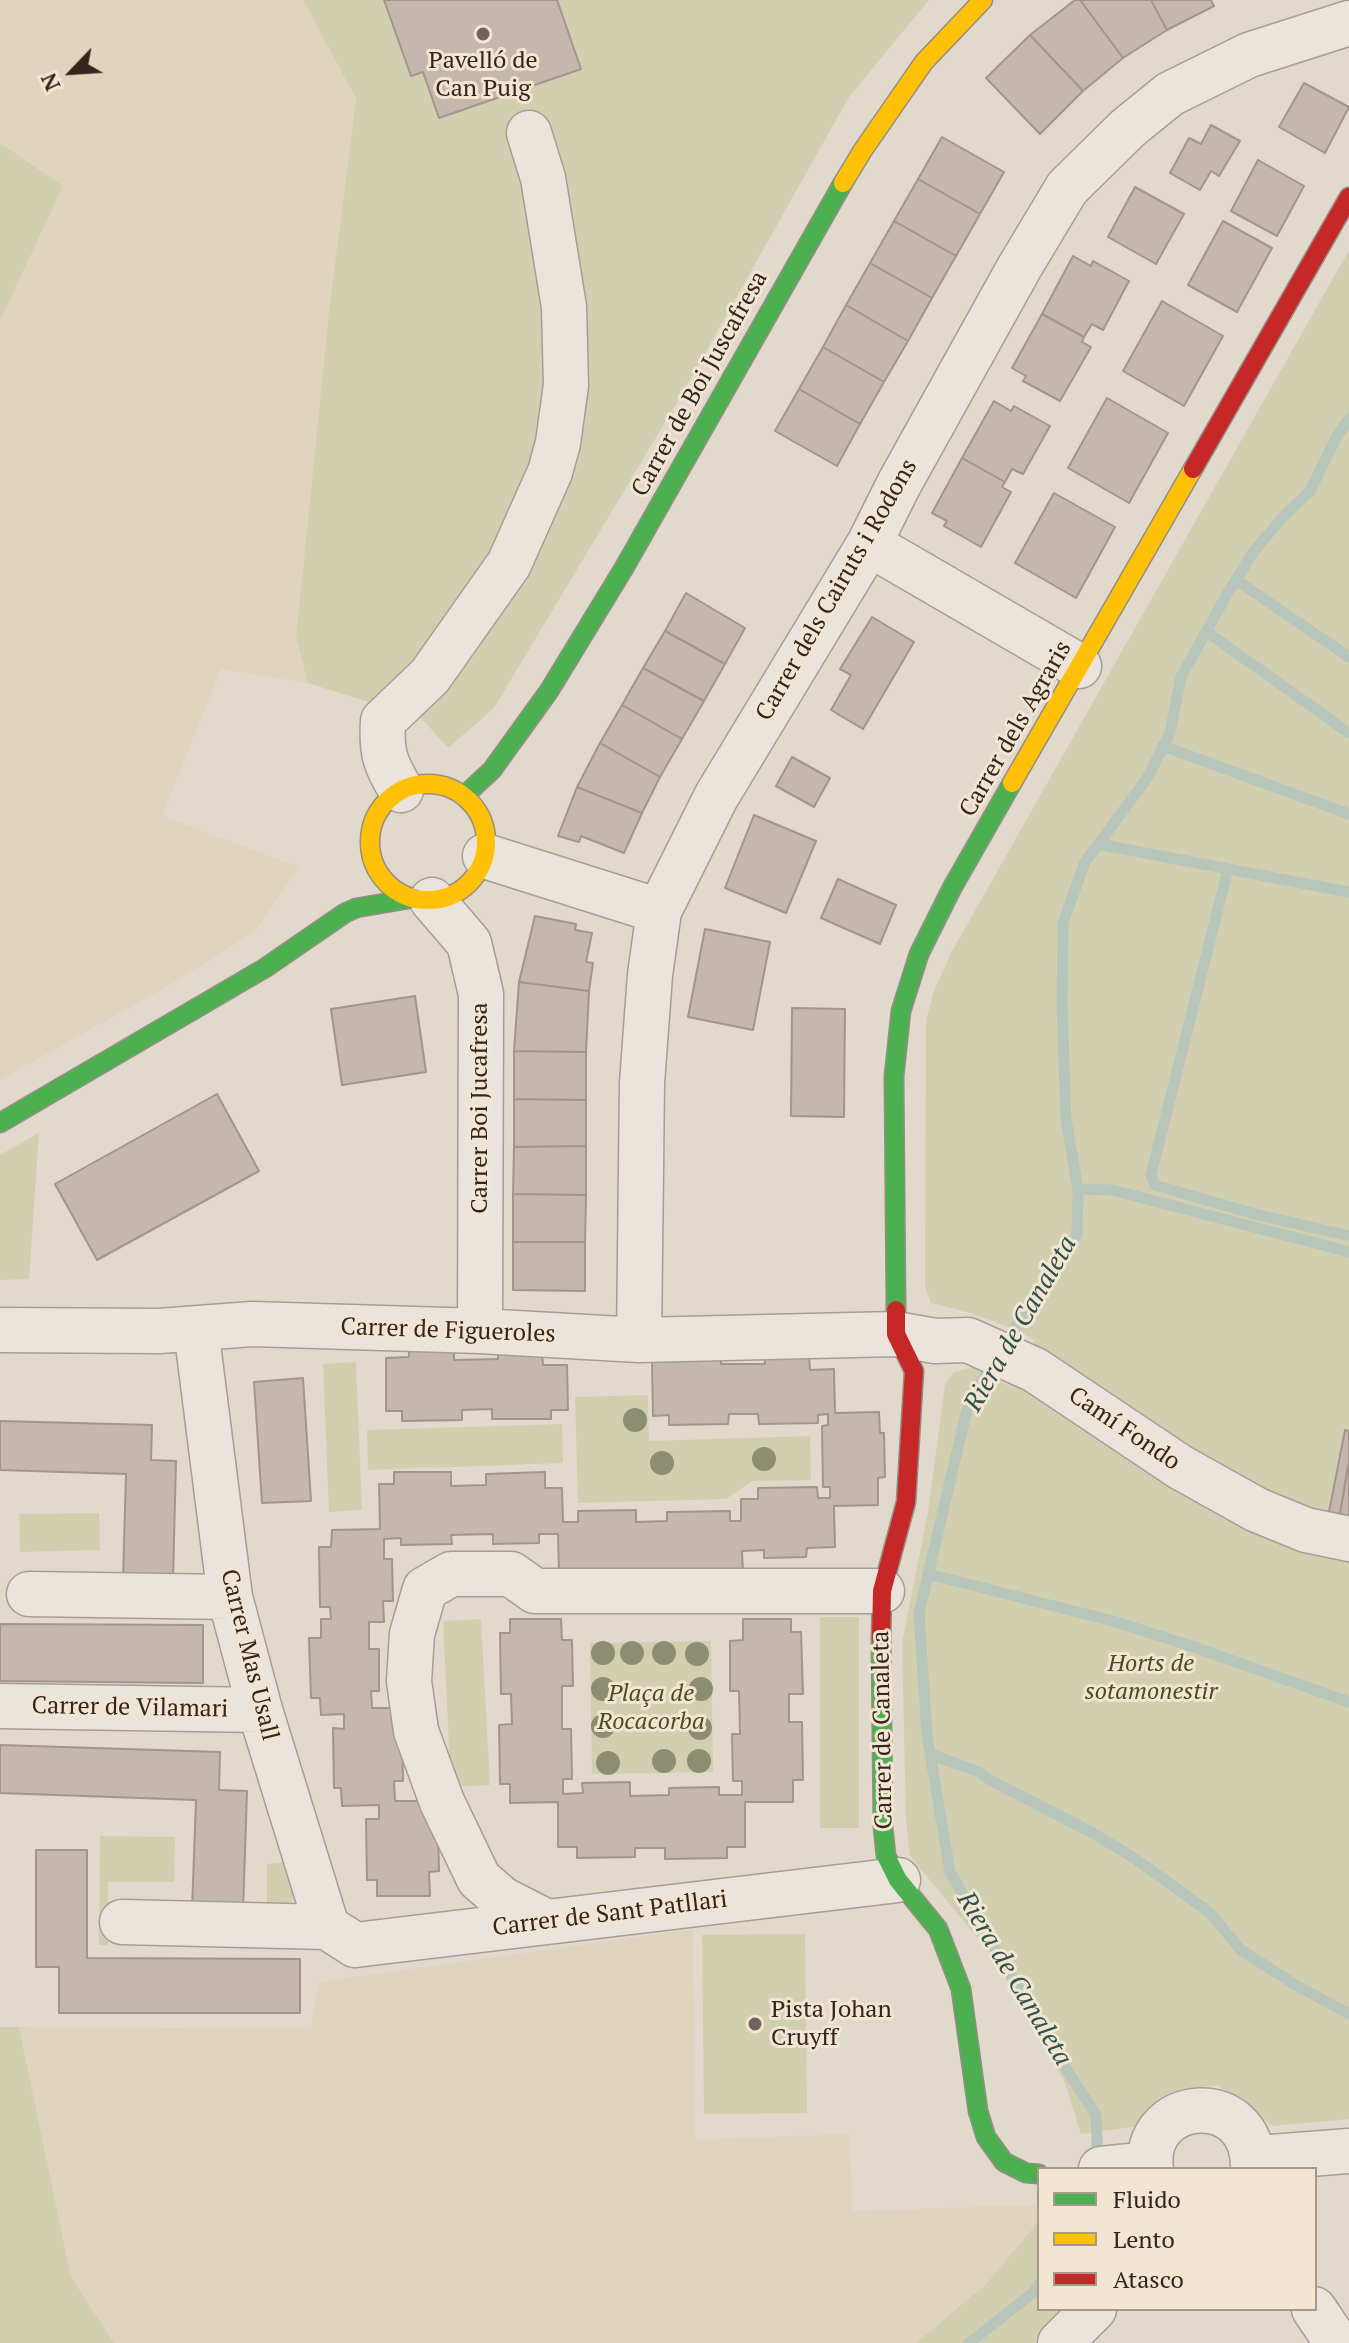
<!DOCTYPE html>
<html>
<head>
<meta charset="utf-8">
<style>
  body { margin:0 }
  #map { position:relative; width:1349px; height:2343px; overflow:hidden; background:#e1d9cc; font-family:"PT Serif",serif }
  canvas { display:block }
  .legend { position:absolute; left:1037px; top:2167px; width:280px; height:144px; box-sizing:border-box; background:#f2e5d2; border:2px solid #a6998a; margin:0; padding:10px 14px; list-style:none; font-size:24px; color:#33261f }
  .legend li { display:flex; align-items:center; gap:16px; height:40px }
  .legend b { width:40px; border:2px solid #a6998a }
  .north { position:absolute; left:32px; top:32px; width:80px; height:80px; -webkit-text-stroke:6px #f2e5d2; paint-order:stroke; rotate:245deg; font-size:22px; font-weight:700; line-height:32px; text-align:center; color:#33261f }
  .north::after { content:''; display:block; margin:auto; width:28px; height:36px; background:#33261f; clip-path:polygon(50% 0,100% 100%,50% 72%,0 100%) }
</style>
</head>
<body>
<div id="map">
<canvas width="1349" height="2343"></canvas>
<ul class="legend">
<li><b style="height:10px;background:#4caf50"></b>Fluido</li>
<li><b style="height:10px;background:#ffc107"></b>Lento</li>
<li><b style="height:10px;background:#c62828"></b>Atasco</li>
</ul>
<div class="north">N</div>
</div>
<script>
const ctx = document.querySelector('canvas').getContext('2d');
ctx.lineJoin = 'round';
function paint(path, color) {
  ctx.fillStyle = color;
  ctx.fill(path, 'evenodd');
}
function stroke(path, color, width, dash) {
  ctx.strokeStyle = color;
  ctx.lineWidth = width;
  ctx.lineCap = dash ? 'butt' : 'round';
  ctx.setLineDash(dash || []);
  ctx.stroke(path);
}
function label(font, color, halo, rows, align = 'center') {
  ctx.font = font + ' "PT Serif",serif';
  ctx.lineWidth = 6;
  ctx.setLineDash([]);
  ctx.textBaseline = 'middle';
  ctx.strokeStyle = halo;
  ctx.fillStyle = color;
  for (const [text, x, y, turn = 0] of rows) {
    ctx.save();
    ctx.translate(x, y);
    ctx.rotate((+turn || 0) * Math.PI / 180);
    ctx.textAlign = isNaN(turn) ? turn : align;
    if (halo) ctx.strokeText(text, 0, 0);
    ctx.fillText(text, 0, 0);
    ctx.restore();
  }
}
const farmland = new Path2D(`
  M0 0H303L356 99 329 311 296 638 308 683 221 669 162 816 299 867 254 932 168 986 0 1080V321L62 186 0 143Z
  M693 1929 695 2140 849 2134 853 2211 1039 2205 1038 2222 986 2284 916 2343H114L71 2277 19 2027 311 2029 319 1982Z`);
const green = new Path2D(`
  M303 0H384L410 76 423 72 439 118 581 69 557 0H929L849 97 682 394 494 708 448 748 422 719 308 683 296 638 329 311 356 99Z
  M0 143 63 186 0 321Z
  M1349 250V2119L1273 2126 1217 2085C1184 2090 1157 2095 1139 2126L1081 2134 1064 2080 1025 2014 999 1964 910 1856 906 1820 902 1643 928 1512 945 1385 954 1372 974 1367 1009 1386 1035 1340C997 1321 972 1312 931 1303L925 1287 926 1020 934 991 951 953Z
  M39 1133 29 1279 0 1280V1155Z
  M356 1362 362 1510 329 1512 323 1364Z
  M648 1395 649 1441 810 1436 811 1480 753 1481 726 1499 578 1503 575 1397Z
  M562 1424 563 1463 368 1470 367 1430Z
  M99 1513 100 1550 20 1552 19 1514Z
  M820 1617H859V1828H820Z
  M481 1619 490 1785 451 1787 443 1621Z
  M711 1641 713 1772 592 1774 590 1643Z
  M100 1836 175 1837 174 1882H108V1945H99Z
  M287 1862 297 1893 289 1906 267 1907V1864Z
  M805 1934 807 2113 704 2114 702 1935Z
  M0 2027H19L71 2277 114 2343H0Z
  M1039 2218V2309H1069L1039 2343H916L986 2284 1038 2222Z`);
const stream = new Path2D(`
  M1236 580 1349 657
  M1207 632 1349 733
  M1163 746 1349 814
  M1098 844 1349 892
  M1228 869 1151 1175 1155 1185 1255 1214 1349 1236
  M1078 1189 1112 1190 1349 1252
  M1003 1347 1033 1299 1077 1235 1078 1189 1066 1120 1062 1006 1063 923 1085 862 1148 777 1170 733 1181 677 1226 596 1254 551 1283 517 1310 491 1338 434 1349 419
  M994 1361 969 1401 919 1613 927 1735 950 1872 1066 2069 1096 2115 1098 2160
  M928 1574 1113 1621 1194 1647 1349 1702
  M930 1754 979 1772 992 1781 1093 1833 1134 1858 1209 1912 1241 1950 1294 1984 1349 2014
  M969 2343 1034 2292 1039 2284`);
const building = new Path2D(`
  M384 0H557L581 69 439 118 423 72 411 76Z
  M1075 0H1080L1123 58 1083 91 1030 35Z
  M1080 0H1151L1167 30 1123 58Z
  M1151 0H1211L1214 6 1167 30Z
  M1030 35 1083 91 1040 134 986 78Z
  M1304 83 1349 107 1325 153 1279 127Z
  M1211 125 1240 141 1219 176 1211 171 1200 190 1170 173 1189 138 1201 144Z
  M942 137 1004 172 980 214 918 179Z
  M1258 160 1304 186 1277 236 1231 211Z
  M918 179 980 214 956 256 894 221Z
  M1135 187 1184 214 1156 264 1108 237Z
  M894 221 956 256 932 298 870 263Z
  M1223 221 1272 248 1237 312 1188 285Z
  M1073 256 1091 266 1093 261 1129 281 1103 330 1092 324 1084 337 1042 314Z
  M870 263 932 298 908 341 846 305Z
  M1162 301 1223 336 1184 406 1123 371Z
  M846 305 908 341 884 382 823 347Z
  M1042 314 1084 337 1082 342 1091 347 1060 401 1023 381 1026 376 1012 368Z
  M823 347 884 382 860 424 799 389Z
  M799 389 860 424 837 466 775 431Z
  M1107 398 1168 433 1129 503 1068 468Z
  M994 401 1011 411 1014 406 1050 426 1023 474 1012 469 1005 482 962 458Z
  M962 458 1005 482 1002 487 1011 492 981 547 944 526 947 521 932 513Z
  M1054 493 1115 527 1076 598 1015 563Z
  M686 593 745 628 725 664 665 631Z
  M872 617 914 642 863 729 831 710 851 675 840 669Z
  M665 631 725 664 704 701 643 668Z
  M643 668 704 701 682 739 622 705Z
  M622 705 682 739 660 777 600 743Z
  M600 743 660 777 642 813 577 787Z
  M792 757 830 778 814 807 776 786Z
  M577 787 642 813 624 853 581 836 579 842 558 836Z
  M754 815 816 841 786 913 725 888Z
  M838 879 896 905 880 944 821 918Z
  M535 916 576 924 575 930 592 933 586 962 593 963 589 991 519 982Z
  M705 929 770 942 753 1030 688 1017Z
  M519 982 589 991 586 1052 514 1051Z
  M415 996 426 1072 342 1085 331 1009Z
  M792 1008 845 1009 844 1117 791 1116Z
  M514 1051 586 1052V1100L514 1099Z
  M217 1094 259 1171 97 1260 55 1184Z
  M514 1099 586 1100V1146L514 1147Z
  M586 1146V1195L513 1194 514 1147Z
  M513 1194 586 1195 585 1242H513Z
  M513 1242H585V1291L513 1290Z
  M454 1350V1360L498 1359V1353L542 1352 543 1365H567L568 1410H551V1419H492V1409L462 1410V1420L402 1421V1411H386V1358L409 1357V1351Z
  M676 1355H721V1364H765V1358L809 1357 810 1370 834 1369 835 1413 879 1412 880 1433H884L885 1477 878 1478V1505L834 1506 835 1547 807 1548 806 1557 764 1558V1550L742 1551 743 1573 559 1574 558 1534H539V1543L493 1544V1534L451 1535 452 1544 401 1545V1538L384 1539V1559H392L393 1601H383L384 1622H369V1649H379V1691H371L372 1708H394L402 1735 403 1781H394L395 1801H429L438 1826 439 1871 429 1872 430 1896H377V1880H367L366 1819H379V1805L342 1806 341 1788H334L333 1728 344 1729V1714L321 1715 320 1698H311L309 1638H321V1619H331L330 1607H320L319 1547H331L332 1530 380 1529 379 1484H394V1472H451V1486L486 1485V1474L545 1472V1488H562L563 1522H578V1511L636 1510V1522L667 1521V1512L730 1511V1521H741V1499H758V1488L817 1487 818 1498H830V1487H823L822 1426 828 1425V1414L818 1415V1423L759 1424 758 1414H729L728 1424 669 1425V1415L653 1416 652 1362H676Z
  M303 1378 311 1501 262 1503 254 1382Z
  M0 1421 152 1425 151 1460 176 1461 173 1580 123 1579 126 1474 0 1470Z
  M1345 1430 1349 1431V1462L1340 1514 1329 1512Z
  M1348 1465H1349V1516L1340 1514Z
  M510 1619H561L562 1640H572L573 1686H562V1729H571L572 1779H563V1794L583 1793 582 1783 630 1782V1796L669 1795V1788L719 1787V1795H742V1781H733L732 1734H740L739 1691H730V1641L743 1640V1619H791V1632H801L803 1694H789V1722H802L803 1780H793V1802H745V1847H727V1858L665 1859V1848H635V1857L577 1858V1847H558V1802L510 1803V1784H500L499 1725 512 1724 511 1694H501L500 1633H510Z
  M0 1624 203 1625V1683L0 1681Z
  M0 1745 220 1752 219 1790 247 1791 243 1912 192 1910 196 1800 0 1793Z
  M36 1850H87V1958L300 1959V2013H59V1967H36Z`);
const street = new Path2D(`
  M869 544 1079 666
  M401 790C385 764 381 752 383 721L430 676 509 564 550 472 558 443 566 385 564 307 543 178 529 133
  M485 856 659 911
  M432 900 469 943 481 994 480 1331
  M196 1329 230 1597 260 1710 327 1927
  M0 1330 159 1331 252 1324 480 1331 639 1340 896 1334 935 1341 968 1340 1035 1370 1180 1467 1257 1510 1306 1530 1349 1539
  M639 1340 642 1083 650 975 659 911 716 797 869 544 899 484 1019 268 1067 188 1128 128 1170 94 1249 55 1349 23
  M29 1594 230 1597
  M0 1706 260 1710
  M122 1922 327 1927
  M547 1922 502 1899 479 1879 442 1802 416 1731 409 1681 412 1634 425 1589 451 1574H511L535 1591H882
  M327 1927 355 1945 898 1880
  M1271 2157 1349 2151
  M1101 2169 1150 2164
  M1151 2169C1141 2096 1255 2086 1253 2169
  M1314 2309 1337 2343
  M1060 2343 1094 2309`);
const fast = new Path2D(`
  M464 796 492 770 549 691 624 568 843 183
  M0 1123 265 968 345 913 356 908 414 898
  M896 1310 894 1076 901 1011 919 954 952 888 1012 783
  M881 1639 883 1827 886 1856 898 1880 938 1929 961 1989 978 2111 986 2137 1004 2162 1026 2173 1039 2174`);
const slow = new Path2D(`
  M843 183 863 150 924 62 983 0
  M1012 783 1193 469
  M370 842a58 58 0 1 1 116 0a58 58 0 1 1-116 0Z`);
const jam = new Path2D(`
  M1193 469 1349 197
  M881 1639 882 1591 906 1502 914 1371 896 1334V1310`);
const trees = [
  [635,1420],
  [764,1459],
  [662,1463],
  [603,1653],
  [632,1653],
  [664,1653],
  [697,1654],
  [603,1689],
  [701,1689],
  [603,1726],
  [700,1728],
  [664,1761],
  [699,1761],
  [608,1763]
];
const markers = [
  [483,34,8,"#70655c"],
  [755,2024,8,"#70655c"]
];
const poiNames = [
  ["Pavelló de",483,61],
  ["Can Puig",483,89],
  ["Pista Johan",771,2010,"left"],
  ["Cruyff",771,2038,"left"]
];
const streetNames = [
  ["Carrer de Boi Juscafresa",700,384,-61],
  ["Carrer dels Cairuts i Rodons",837,590,-60],
  ["Carrer dels Agraris",1016,729,-60],
  ["Carrer Boi Jucafresa",480,1108,-90],
  ["Carrer de Figueroles",448,1331,2],
  ["Camí Fondo",1124,1429,34],
  ["Carrer Mas Usall",249,1655,76],
  ["Carrer de Vilamari",130,1708,1],
  ["Carrer de Canaleta",883,1730,-91],
  ["Carrer de Sant Patllari",610,1914,-7]
];
const parkNames = [
  ["Horts de",1151,1664],
  ["sotamonestir",1151,1692],
  ["Plaça de",651,1694],
  ["Rocacorba",651,1722]
];
const waterNames = [
  ["Riera de Canaleta",1021,1324,-60],
  ["Riera de Canaleta",1014,1979,59]
];
paint(farmland, '#dfd5be');
paint(green, '#d2cfb0');
stroke(stream, '#b7c5ba', 11);
paint(building, '#c4b7ad');
stroke(building, '#a1958c', 2);
stroke(street, '#a69e95', 47);
stroke(fast, '#968e85', 21);
stroke(slow, '#968e85', 21);
stroke(jam, '#968e85', 21);
stroke(street, '#eae4dd', 44);
stroke(fast, '#4caf50', 18);
stroke(slow, '#ffc107', 18);
stroke(jam, '#c62828', 18);
ctx.fillStyle = '#8d8d71';
for (const [x, y] of trees) {
  ctx.beginPath();
  ctx.arc(x, y, 12, 0, 2 * Math.PI);
  ctx.fill();
}
for (const [x, y, r, color] of markers) {
  const dot = new Path2D();
  dot.arc(x, y, r, 0, 2 * Math.PI);
  ctx.fillStyle = color;
  ctx.fill(dot);
  stroke(dot, '#f2e5d2', 3);
}
label('24px', '#33261f', '#f2e5d2', poiNames);
label('24px', '#33261f', '#f2e5d2', streetNames);
label('italic 24px', '#494e27', '#f2e5d2', parkNames);
label('italic 26px', '#2f524b', '#f2e5d2', waterNames);
</script>
</body>
</html>
